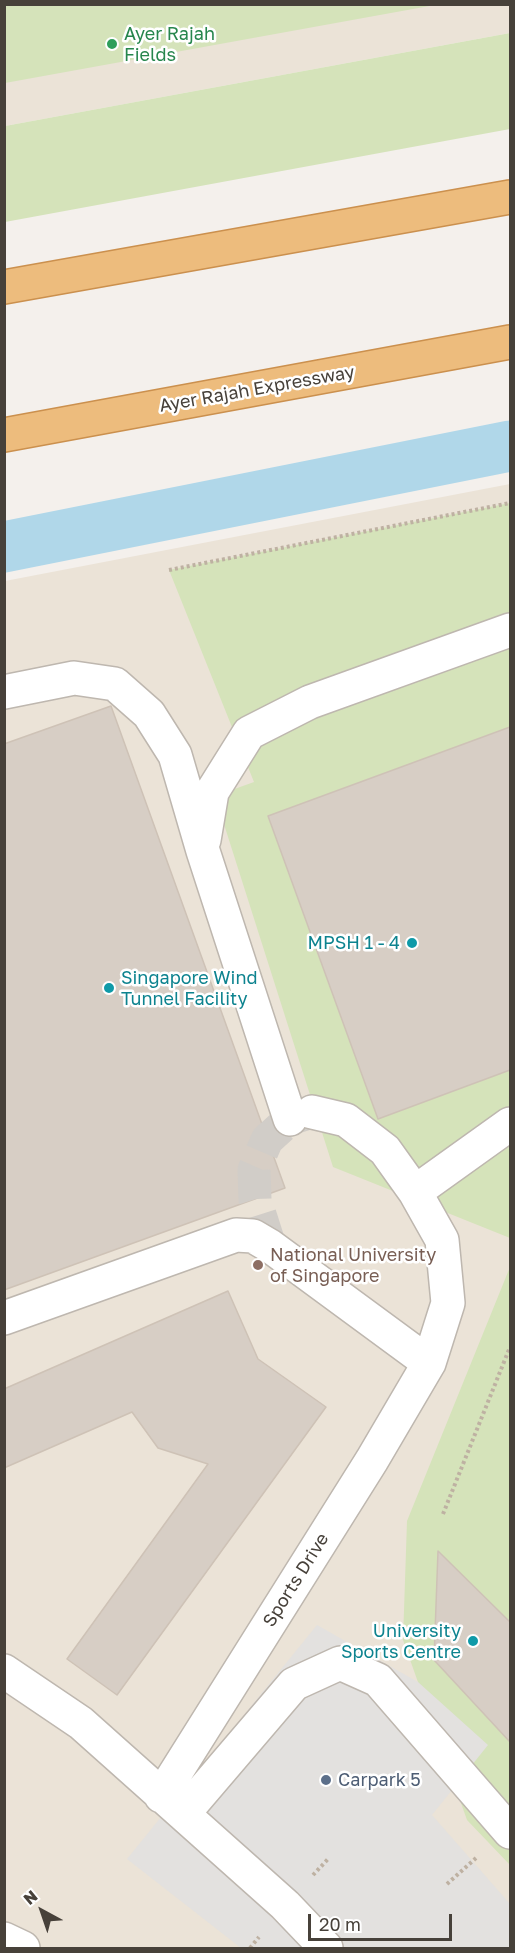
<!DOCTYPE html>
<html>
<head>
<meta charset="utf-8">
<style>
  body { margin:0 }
  #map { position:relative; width:515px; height:1953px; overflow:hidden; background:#f4f0ec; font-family:"Golos Text",sans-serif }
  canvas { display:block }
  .frame { position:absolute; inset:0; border:6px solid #47413a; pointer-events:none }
  .north { position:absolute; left:12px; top:1881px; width:60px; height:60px; -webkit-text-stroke:4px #fff; paint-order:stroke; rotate:320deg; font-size:16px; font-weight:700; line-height:24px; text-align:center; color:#47413a }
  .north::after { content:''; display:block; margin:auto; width:21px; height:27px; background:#47413a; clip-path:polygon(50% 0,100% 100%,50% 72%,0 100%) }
  .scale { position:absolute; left:308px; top:1914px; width:144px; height:27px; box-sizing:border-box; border:3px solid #47413a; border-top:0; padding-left:8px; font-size:18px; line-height:21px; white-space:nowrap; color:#47413a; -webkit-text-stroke:4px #fff; paint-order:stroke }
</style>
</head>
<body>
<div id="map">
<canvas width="515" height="1953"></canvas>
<div class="frame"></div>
<div class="north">N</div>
<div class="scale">20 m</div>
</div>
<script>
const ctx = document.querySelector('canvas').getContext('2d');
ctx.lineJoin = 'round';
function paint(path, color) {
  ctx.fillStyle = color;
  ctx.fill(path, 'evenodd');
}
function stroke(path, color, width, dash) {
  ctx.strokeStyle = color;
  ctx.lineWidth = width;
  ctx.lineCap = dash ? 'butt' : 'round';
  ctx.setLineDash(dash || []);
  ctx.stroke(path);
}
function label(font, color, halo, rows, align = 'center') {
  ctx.font = font + ' "Golos Text",sans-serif';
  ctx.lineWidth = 5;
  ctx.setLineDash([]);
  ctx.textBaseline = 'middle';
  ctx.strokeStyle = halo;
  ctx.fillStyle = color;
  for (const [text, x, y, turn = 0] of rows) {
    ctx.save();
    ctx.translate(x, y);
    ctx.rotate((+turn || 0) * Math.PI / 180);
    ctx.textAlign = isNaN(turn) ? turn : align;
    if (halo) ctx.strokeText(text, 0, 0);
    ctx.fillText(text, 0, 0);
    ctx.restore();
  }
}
const education = new Path2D(`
  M5 5H510V33L5 126Z
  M510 484V1948H5V581Z`);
const green = new Path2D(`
  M5 4H435V5L5 83Z
  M510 33V129L5 222V126Z
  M510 503V1238L333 1167 215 796 254 782 169 570Z
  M510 1267V1865L467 1820 403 1640 407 1521Z`);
const parking = new Path2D(`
  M317 1625 418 1682 488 1745 432 1815 510 1904V1947L509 1948H241L127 1859Z`);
const canal = new Path2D(`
  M4 547 510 446`);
const building = new Path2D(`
  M111 706 285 1188 4 1290V744Z
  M510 727V1070L378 1119 268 816Z
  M228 1291 258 1359 326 1407 117 1695 67 1659 208 1464 158 1448 132 1412 4 1468V1389Z
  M438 1551 510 1622V1742L434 1660Z`);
const minorTunnel = new Path2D(`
  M270 1246 255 1199 254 1170 267 1140 290 1119 312 1112`);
const path = new Path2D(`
  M169 570 510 503
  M443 1514 510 1347
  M313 1875 329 1858
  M447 1884 476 1858
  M250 1948 259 1937`);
const minor = new Path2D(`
  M4 692 74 678 115 684 149 714 175 755 203 851 290 1119
  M204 840 212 792 249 733 310 702 510 630
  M415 1192 510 1124
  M4 1318 236 1235 253 1236 270 1246 429 1363
  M4 1671 81 1723 285 1905 326 1948
  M161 1796 372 1460 429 1363 448 1303 442 1240 415 1192 385 1150 346 1120 312 1112
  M183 1814 294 1684 340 1663 378 1680 510 1832
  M4 1939 23 1948`);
const highway = new Path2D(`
  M4 287 510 197
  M4 435 510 342`);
const markers = [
  [112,44,6,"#2e9e5b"],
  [412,943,6,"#0f9aa8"],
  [109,988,6,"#0f9aa8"],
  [258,1265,6,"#8d6e63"],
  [473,1641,6,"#0f9aa8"],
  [326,1780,6,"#5c6f8a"]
];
const leisureNames = [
  ["Ayer Rajah",124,34],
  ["Fields",124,55]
];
const streetNames = [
  ["Ayer Rajah Expressway",257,389,-10],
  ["Sports Drive",296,1580,-58]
];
const cultureNames = [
  ["MPSH 1 - 4",400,943],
  ["Singapore Wind",121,978,"left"],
  ["Tunnel Facility",121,999,"left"],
  ["University",461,1631],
  ["Sports Centre",461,1652]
];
const educationNames = [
  ["National University",270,1255],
  ["of Singapore",270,1276]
];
const serviceNames = [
  ["Carpark 5",338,1780]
];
paint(education, '#ebe3d7');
paint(green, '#d5e3ba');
paint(parking, '#e3e1df');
stroke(canal, '#b0d7e9', 51);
paint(building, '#d7cec5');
stroke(building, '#cec2b6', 1.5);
stroke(minorTunnel, '#d1cdc8', 33, [33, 16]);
stroke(minor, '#beb7af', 36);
stroke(highway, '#cb904e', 36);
stroke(path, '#beb1a2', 4, [3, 3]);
stroke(minor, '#fff', 33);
stroke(highway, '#edbc7d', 33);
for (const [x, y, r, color] of markers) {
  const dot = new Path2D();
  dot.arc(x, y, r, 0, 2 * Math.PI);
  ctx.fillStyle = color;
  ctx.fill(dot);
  stroke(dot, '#fff', 2);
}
label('18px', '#27864d', '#fff', leisureNames, 'left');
label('18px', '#47413a', '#fff', streetNames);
label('18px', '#0d838f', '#fff', cultureNames, 'right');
label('18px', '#785e54', '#fff', educationNames, 'left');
label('18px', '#4e5e75', '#fff', serviceNames, 'left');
</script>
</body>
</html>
